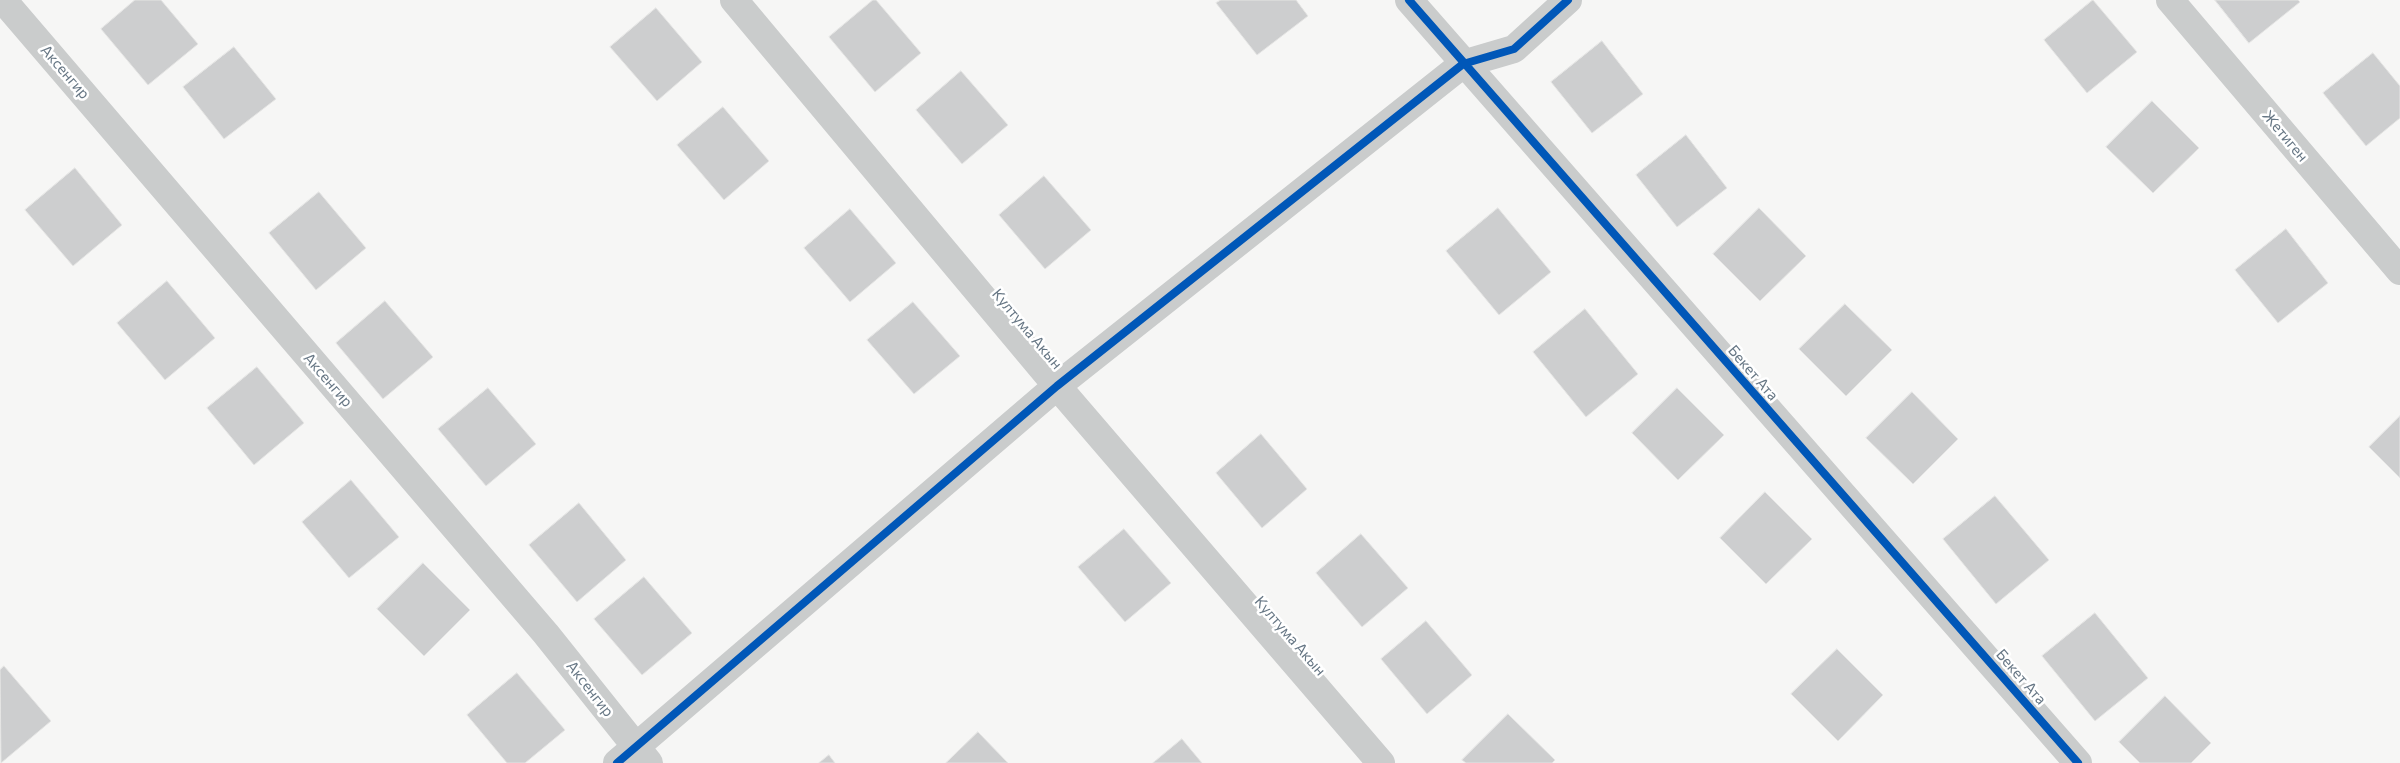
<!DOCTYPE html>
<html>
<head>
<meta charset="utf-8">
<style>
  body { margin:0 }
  canvas { display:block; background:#f6f6f5 }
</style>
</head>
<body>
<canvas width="2400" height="763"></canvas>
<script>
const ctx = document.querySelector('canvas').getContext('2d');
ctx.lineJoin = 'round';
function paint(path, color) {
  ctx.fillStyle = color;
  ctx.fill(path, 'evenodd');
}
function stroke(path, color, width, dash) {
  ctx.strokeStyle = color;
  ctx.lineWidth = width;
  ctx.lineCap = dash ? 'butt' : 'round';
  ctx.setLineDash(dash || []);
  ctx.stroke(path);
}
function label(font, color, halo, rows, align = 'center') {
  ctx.font = font + ' Commissioner,sans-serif';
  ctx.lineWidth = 5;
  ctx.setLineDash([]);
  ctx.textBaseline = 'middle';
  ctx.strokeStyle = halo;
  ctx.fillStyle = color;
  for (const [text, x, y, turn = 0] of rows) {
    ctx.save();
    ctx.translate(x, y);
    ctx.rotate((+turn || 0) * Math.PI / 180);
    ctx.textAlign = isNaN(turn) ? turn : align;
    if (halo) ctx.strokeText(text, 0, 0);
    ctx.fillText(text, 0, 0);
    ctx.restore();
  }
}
const building = new Path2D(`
  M135 0H161L198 44 148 85 101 29Z
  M873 0H876L921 53 875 92 829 37Z
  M1221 0H1296L1308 16 1257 55 1216 3Z
  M2093 0 2137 52 2087 93 2044 40Z
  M2215 0H2298L2300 2 2249 43Z
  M656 8 702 62 657 101 610 47Z
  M1602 41 1643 94 1592 133 1551 82Z
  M234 47 276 99 224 139 183 87Z
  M2373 53 2400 86V118L2366 146 2323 93Z
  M961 71 1008 125 962 164 916 110Z
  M2152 101 2199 148 2153 193 2106 147Z
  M723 107 769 161 724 200 677 145Z
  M1686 135 1727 188 1677 227 1636 175Z
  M75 168 122 225 73 266 25 210Z
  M1044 176 1091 230 1045 269 999 215Z
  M319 192 366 248 316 290 269 233Z
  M1498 208 1551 272 1499 315 1446 251Z
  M1759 208 1806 256 1760 301 1713 254Z
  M850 209 896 263 850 302 804 248Z
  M2286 229 2328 283 2278 323 2235 270Z
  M167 281 215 338 165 380 117 323Z
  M385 301 433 357 383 399 336 343Z
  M913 302 960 356 914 394 867 340Z
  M1845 304 1892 350 1846 396 1799 349Z
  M1585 309 1638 374 1586 417 1533 352Z
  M257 367 304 423 254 465 207 408Z
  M488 388 536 444 486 486 438 429Z
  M1677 388 1724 435 1678 480 1632 433Z
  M1912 392 1958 439 1913 484 1866 438Z
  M2400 416V478L2369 447Z
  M1261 434 1307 489 1262 528 1216 473Z
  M351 480 399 537 349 578 302 522Z
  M1765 492 1812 539 1766 584 1720 538Z
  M1995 496 2049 560 1996 604 1943 539Z
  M579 503 626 560 577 602 529 545Z
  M1124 529 1171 583 1125 622 1078 567Z
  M1361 534 1408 588 1362 627 1316 573Z
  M423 563 470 610 424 656 377 609Z
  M644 577 692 633 642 675 594 619Z
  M2095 613 2148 678 2095 721 2042 656Z
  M1426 621 1472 675 1427 714 1381 659Z
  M1837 649 1883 695 1838 741 1791 694Z
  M4 666 51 721 1 763 0 670Z
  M517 673 565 730 525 763H507L467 715Z
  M2165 696 2211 743 2191 763H2140L2119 742Z
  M1508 714 1555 760 1552 763H1466L1462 760Z
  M978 732 1008 763H946Z
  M1182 739 1202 763H1153Z
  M829 755 835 763H819Z`);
const minor = new Path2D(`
  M3 0 546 634 649 763
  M734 0 1057 386 1381 763
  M1409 0 2078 763
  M2170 0 2400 271
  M617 763 1057 386 1463 64 1514 49 1568 0`);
const cycleway = new Path2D(`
  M1409 0 2078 763
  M617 763 1057 386 1463 64 1514 49 1568 0`);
const streetNames = [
  ["Аксенгир",65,72,49],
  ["Жетиген",2285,136,50],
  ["Култума Акын",1027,329,50],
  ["Бекет Ата",1753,373,49],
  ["Аксенгир",328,380,49],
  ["Култума Акын",1290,636,49],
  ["Бекет Ата",2021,677,49],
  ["Аксенгир",590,689,52]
];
paint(building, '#cdcecf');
stroke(building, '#e5e5e4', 1);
stroke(minor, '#cacccc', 28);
stroke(cycleway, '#0057b8', 8);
label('15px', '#667684', '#fff', streetNames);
</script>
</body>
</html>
